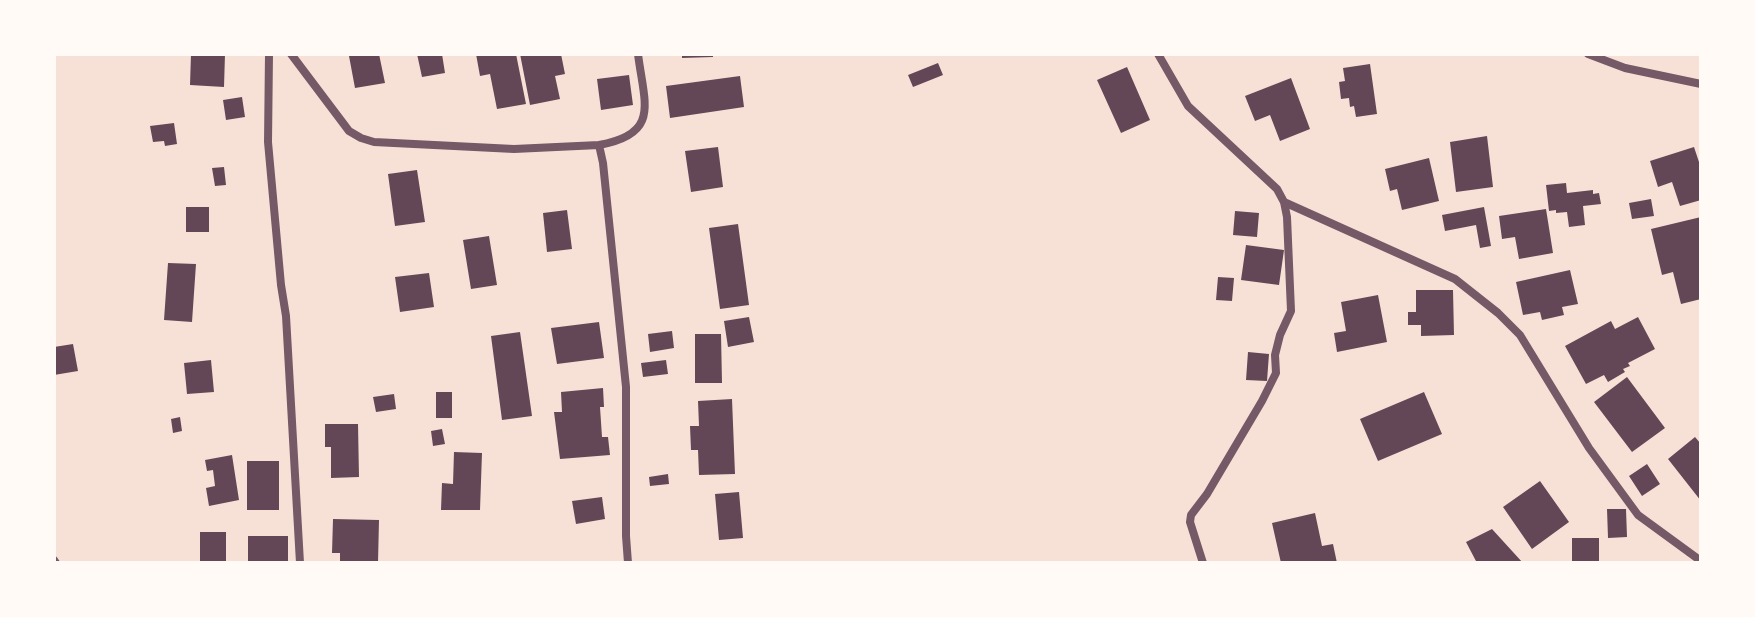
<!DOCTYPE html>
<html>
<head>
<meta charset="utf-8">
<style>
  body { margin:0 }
  #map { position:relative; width:1755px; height:617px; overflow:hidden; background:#f7e1d7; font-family:Cabin,sans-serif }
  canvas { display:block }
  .frame { position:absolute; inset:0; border:56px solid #fffaf5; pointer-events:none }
</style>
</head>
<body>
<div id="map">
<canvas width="1755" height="617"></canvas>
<div class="frame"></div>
</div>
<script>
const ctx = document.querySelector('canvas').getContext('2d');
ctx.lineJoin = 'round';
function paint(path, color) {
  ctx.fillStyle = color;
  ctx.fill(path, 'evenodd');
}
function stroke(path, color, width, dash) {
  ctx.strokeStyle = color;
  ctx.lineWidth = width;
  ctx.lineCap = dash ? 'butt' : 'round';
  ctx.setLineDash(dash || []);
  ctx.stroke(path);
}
const building = new Path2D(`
  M191 54H225L224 87 190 85Z
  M357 54H379L385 83 355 88 349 56Z
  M417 54H442L445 73 422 77Z
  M476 54H516L526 104 497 109 490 74 480 76Z
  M520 54H561L565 74 555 76 560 99 530 105Z
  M682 54H713V57L682 58Z
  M938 63 943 75 913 87 908 75Z
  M1370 64 1377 114 1356 117 1354 106 1350 107 1349 98 1341 99 1339 82 1345 81 1343 68Z
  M1127 67 1150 120 1121 133 1097 80Z
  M629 75 633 105 601 110 597 79Z
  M740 76 744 107 670 118 666 86Z
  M1291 78 1310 129 1280 141 1270 115 1255 121 1245 96Z
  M242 97 245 117 226 120 223 100Z
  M174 123 177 144 165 146 164 141 153 142 150 126Z
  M1487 136 1493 187 1456 192 1450 142Z
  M718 147 723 187 691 192 685 151Z
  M1694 147 1701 168V200L1680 206 1672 182 1658 187 1650 161Z
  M1429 158 1439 201 1402 210 1397 189 1390 191 1385 169Z
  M224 167 226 185 215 186 212 168Z
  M417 170 425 222 395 226 388 174Z
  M1566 183 1567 193 1593 190V194L1599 193 1601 204 1583 206 1585 225 1569 227 1567 212 1556 213V210L1549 211 1546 185Z
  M1651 199 1654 216 1632 219 1629 203Z
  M186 207H209V232H186Z
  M1484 207 1491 246 1480 248 1476 225 1445 231 1442 215Z
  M1546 209 1553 253 1519 259 1515 237 1502 239 1499 216Z
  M567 210 572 249 547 252 543 213Z
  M1235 211 1259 213 1257 237 1233 235Z
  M1701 217V299L1681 304 1673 272 1662 275 1651 229Z
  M738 224 749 305 720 309 709 228Z
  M489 236 497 285 471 289 463 240Z
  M1246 245 1284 250 1279 285 1241 280Z
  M168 263 196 264 192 322 164 320Z
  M1570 270 1578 304 1562 307 1564 315 1542 320 1540 312 1523 315 1516 282Z
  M429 273 434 307 400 312 395 277Z
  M1218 277 1234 278 1232 301 1216 300Z
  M1416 290H1453L1454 335 1421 336V325H1408V312H1416Z
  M1378 295 1387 342 1337 352 1334 333 1346 331 1341 302Z
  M749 317 754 342 728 347 724 321Z
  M1638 317 1655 349 1628 363 1630 366 1623 369 1625 372 1608 382 1604 375 1586 384 1565 346 1611 321 1615 329Z
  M599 322 604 358 557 364 551 328Z
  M672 331 674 348 650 352 648 334Z
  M520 332 532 416 502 420 491 336Z
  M695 334H721L722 383H695Z
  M73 344 78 371 54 375V347Z
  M1248 352 1269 354 1267 381 1246 380Z
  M211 360 214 392 187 394 184 363Z
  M666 360 668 374 643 377 641 363Z
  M1627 377 1665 428 1632 452 1594 402Z
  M603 388 604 407H600L602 437H608L610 455 560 459 554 412H562L561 392Z
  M436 392H452V418H436Z
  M1424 392 1442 434 1378 461 1360 419Z
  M394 394 396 409 376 412 373 397Z
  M732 399 735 474 699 475 698 450H691L690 426H699L698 401Z
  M180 417 182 431 173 433 171 419Z
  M325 424H358L359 477 331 478V447H325Z
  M442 429 445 444 433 446 431 431Z
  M1695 437 1701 444V501L1668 459Z
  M454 452 482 453 480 510H441L442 483 453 484Z
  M232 455 239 500 209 506 206 488 215 486 213 470 207 471 205 460Z
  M247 461H279V510H247Z
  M1647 464 1660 484 1642 496 1629 476Z
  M668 474 669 484 650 486 649 477Z
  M1540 481 1569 522 1532 549 1503 507Z
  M739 492 743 538 719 540 715 494Z
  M602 497 605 519 576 524 572 501Z
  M1607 509H1626L1627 537 1608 538Z
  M1315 513 1322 546 1333 544 1337 563H1281L1272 523Z
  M333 519 379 520 378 563H340V553H332Z
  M1492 529 1523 563H1477L1466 542Z
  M200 532H226V563H200Z
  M248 536H288V563H248Z
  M1572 538H1599V563H1572Z`);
const minor = new Path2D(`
  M269 54 268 142 281 285 286 316 300 563
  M291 54 349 131 361 138 374 142 514 149 599 145 603 163 626 387V536L628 563
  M1158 54 1188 106 1277 189 1284 202 1287 217 1291 311 1280 335 1275 355 1276 373 1262 401 1207 494 1191 515 1190 522 1203 563
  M1588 54 1625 68 1701 84
  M599 145C661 134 644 103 638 54
  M1284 202 1455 279 1498 313 1520 335 1589 448 1638 515 1701 561
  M54 560 56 563`);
paint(building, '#644757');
stroke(minor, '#755966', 8);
</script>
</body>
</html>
